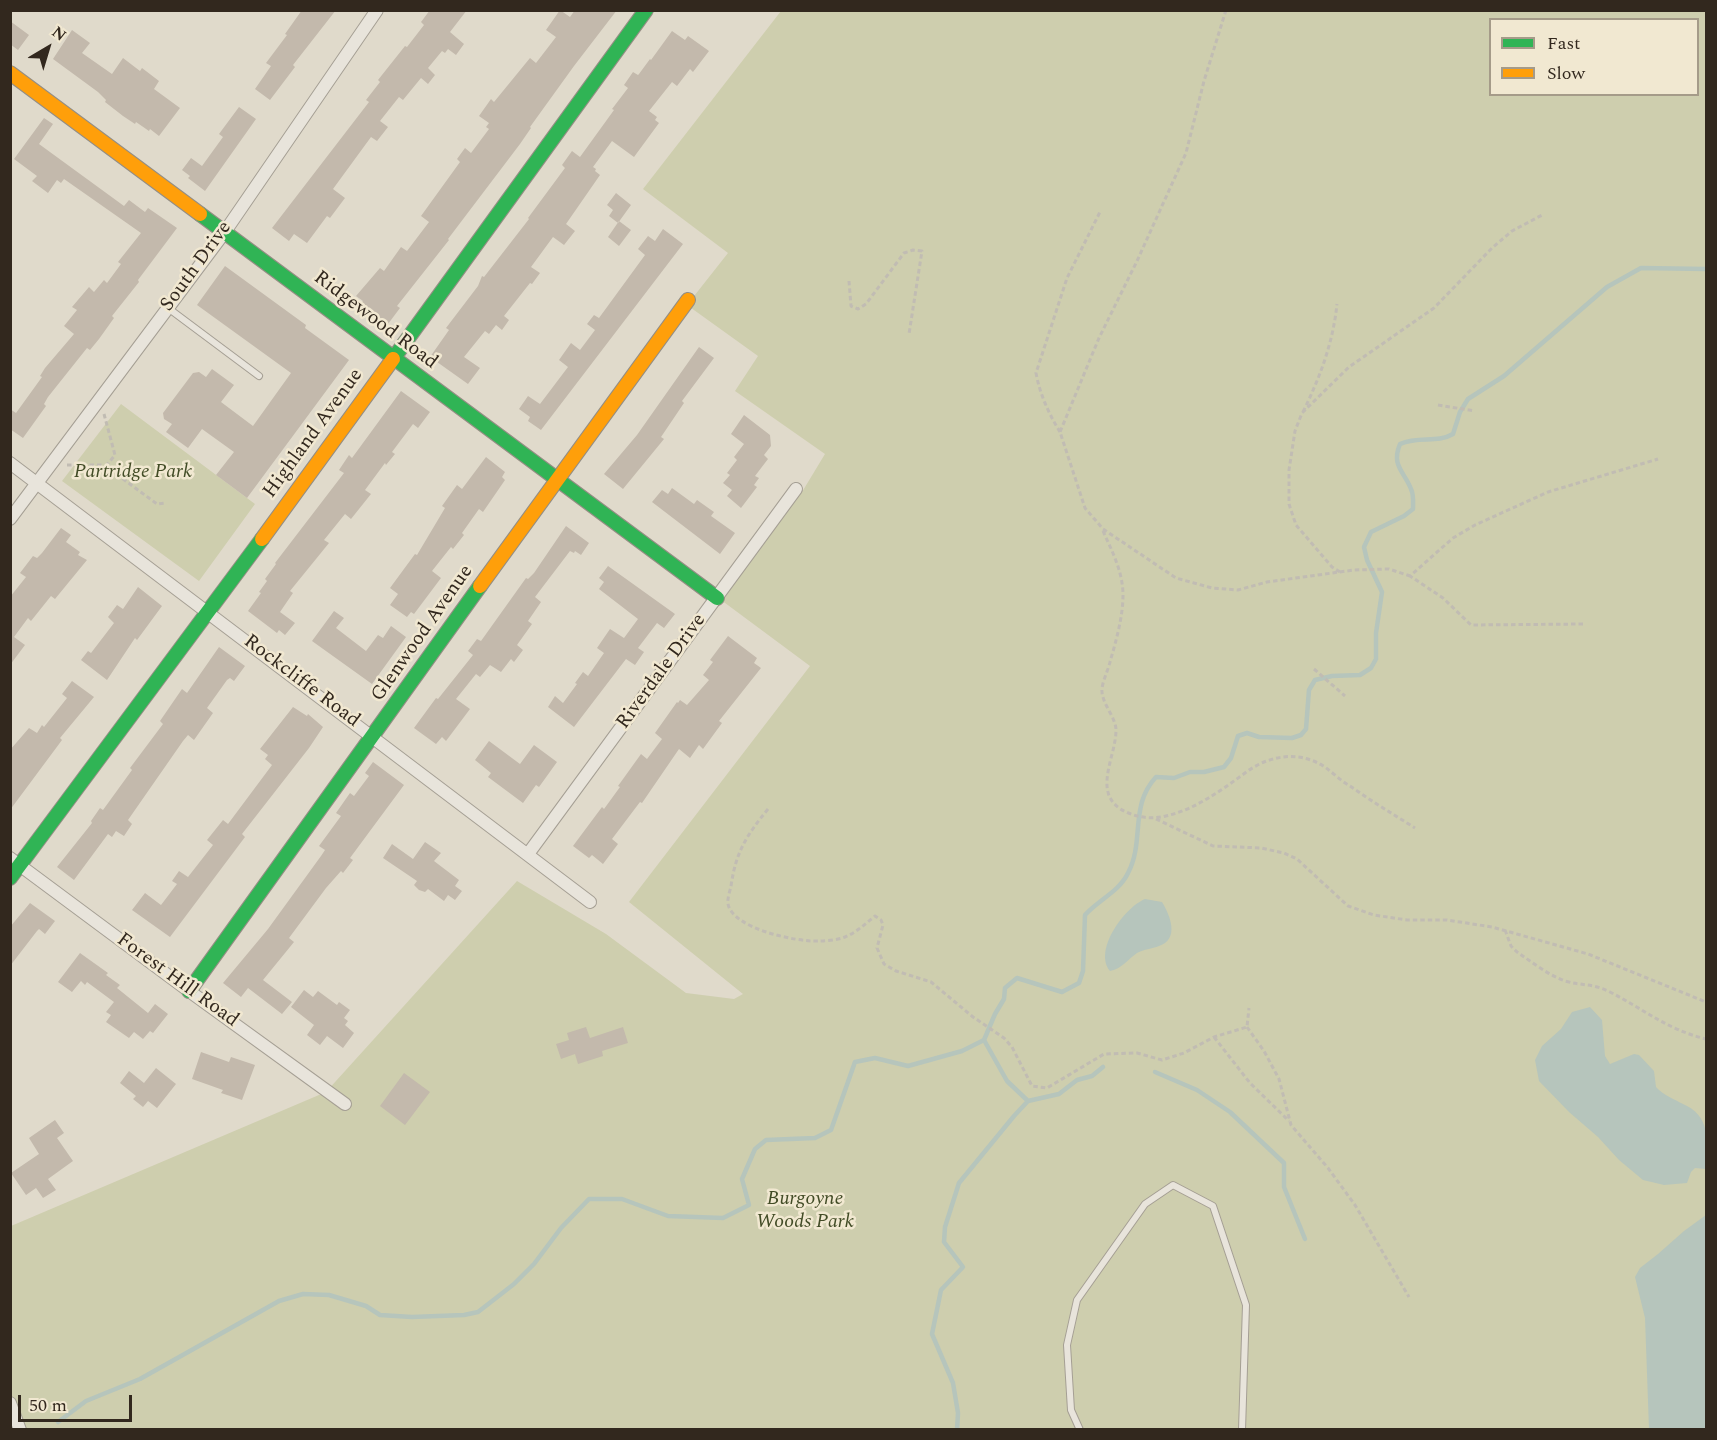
<!DOCTYPE html>
<html>
<head>
<meta charset="utf-8">
<style>
  body { margin:0 }
  #map { position:relative; width:1717px; height:1440px; overflow:hidden; background:#e0dacb; font-family:Spectral,serif }
  canvas { display:block }
  .frame { position:absolute; inset:0; border:12px solid #32281e; pointer-events:none }
  .legend { position:absolute; left:1489px; top:18px; width:210px; height:78px; box-sizing:border-box; background:#f1e8d1; border:2px solid #a59b89; margin:0; padding:8px 10px; list-style:none; font-size:18px; color:#32281e }
  .legend li { display:flex; align-items:center; gap:12px; height:30px }
  .legend b { width:30px; border:2px solid #a59b89 }
  .north { position:absolute; left:18px; top:18px; width:60px; height:60px; -webkit-text-stroke:4px #f1e8d1; paint-order:stroke; rotate:38deg; font-size:16px; font-weight:700; line-height:24px; text-align:center; color:#32281e }
  .north::after { content:''; display:block; margin:auto; width:21px; height:27px; background:#32281e; clip-path:polygon(50% 0,100% 100%,50% 72%,0 100%) }
  .scale { position:absolute; left:18px; top:1395px; width:114px; height:27px; box-sizing:border-box; border:3px solid #32281e; border-top:0; padding-left:8px; font-size:18px; line-height:21px; white-space:nowrap; color:#32281e; -webkit-text-stroke:4px #f1e8d1; paint-order:stroke }
</style>
</head>
<body>
<div id="map">
<canvas width="1717" height="1440"></canvas>
<div class="frame"></div>
<ul class="legend">
<li><b style="height:8px;background:#30b455"></b>Fast</li>
<li><b style="height:8px;background:#ff9f0a"></b>Slow</li>
</ul>
<div class="north">N</div>
<div class="scale">50 m</div>
</div>
<script>
const ctx = document.querySelector('canvas').getContext('2d');
ctx.lineJoin = 'round';
function paint(path, color) {
  ctx.fillStyle = color;
  ctx.fill(path, 'evenodd');
}
function stroke(path, color, width, dash) {
  ctx.strokeStyle = color;
  ctx.lineWidth = width;
  ctx.lineCap = dash ? 'butt' : 'round';
  ctx.setLineDash(dash || []);
  ctx.stroke(path);
}
function label(font, color, halo, rows, align = 'center') {
  ctx.font = font + ' Spectral,serif';
  ctx.lineWidth = 5;
  ctx.setLineDash([]);
  ctx.textBaseline = 'middle';
  ctx.strokeStyle = halo;
  ctx.fillStyle = color;
  for (const [text, x, y, turn = 0] of rows) {
    ctx.save();
    ctx.translate(x, y);
    ctx.rotate((+turn || 0) * Math.PI / 180);
    ctx.textAlign = isNaN(turn) ? turn : align;
    if (halo) ctx.strokeText(text, 0, 0);
    ctx.fillText(text, 0, 0);
    ctx.restore();
  }
}
const green = new Path2D(`
  M781 11H1706V1429L11 1430V1226L326 1092 517 881 606 934 686 993 734 999 743 994 629 902 810 666 717 597 802 492 825 454 735 391 758 356 687 305 728 253 643 189ZM1490 20H1698V94H1490Z
  M121 404 255 504 199 581 62 481Z`);
const water = new Path2D(`
  M1145 899 1162 902C1170 915 1180 939 1159 946 1152 949 1144 949 1137 953 1127 960 1123 968 1110 971 1093 950 1125 907 1145 899Z
  M1590 1007 1602 1020 1605 1056 1610 1064 1634 1054 1639 1055 1654 1071 1656 1087 1659 1090C1667 1097 1678 1101 1687 1106 1712 1119 1707 1146 1706 1169L1695 1168 1691 1172 1687 1183 1664 1185 1643 1180 1619 1160 1598 1137 1569 1112 1539 1081 1535 1060 1542 1046 1561 1029 1572 1012Z
  M1706 1215V1429H1649L1645 1318 1635 1277 1640 1268 1658 1254 1684 1231Z`);
const stream = new Path2D(`
  M1155 1072 1197 1090 1230 1112 1284 1163V1187L1305 1239
  M1028 1101 1059 1094 1077 1080 1092 1076 1103 1067
  M58 1422 86 1401 140 1379 279 1301 303 1294 329 1295 366 1306 380 1315 412 1317 464 1315 478 1312 514 1284 534 1264 561 1228 589 1199H622L668 1216 723 1218 749 1205 742 1179 755 1149 766 1140 815 1138 831 1130 855 1062 875 1058 908 1066 962 1051 984 1040 995 1014 1004 999 1005 988 1017 978 1062 992 1079 983 1083 971 1085 915C1098 900 1119 892 1128 873 1145 841 1129 806 1156 777L1174 778 1190 772H1204L1224 767 1231 758 1238 736 1247 733 1259 737 1292 738 1301 735 1306 729 1309 690 1315 680 1332 676 1360 675 1371 668 1376 659V633L1382 592 1367 560 1364 547 1371 532 1404 516 1413 509C1413 503 1414 495 1411 489 1404 471 1391 466 1400 444 1420 435 1436 444 1453 434L1460 412 1468 399 1504 376 1607 287 1641 268 1706 269
  M957 1430 958 1413 953 1383 932 1334 941 1290 963 1267 944 1242 945 1227 959 1183 1014 1116 1028 1101 1007 1081 984 1040`);
const building = new Path2D(`
  M302 10H336L293 65 295 67 270 100 255 89 271 66 266 63 287 35 285 34Z
  M430 10H467L450 32 464 44 456 55 448 49 445 53 442 51 428 68 435 75 428 84 421 78 403 100 399 97 380 121 388 127 377 141 371 137 333 189 345 198 330 218 327 216 307 243 294 234 289 241 272 228 369 102 366 100 380 82 378 80 405 46 407 47 424 25 421 22Z
  M560 10 570 17 575 10H617L574 66 530 127 531 128 520 144 448 239 449 240 397 306 400 308 388 324 361 304 363 301 356 296 380 268 384 271 401 247 407 251 429 222 421 216 460 162 457 159 465 148 471 153 489 129 486 127 489 123 479 116 491 99 494 102 530 58 536 63 556 37 546 30Z
  M10 21 29 35 18 50 10 44Z
  M72 30 90 43 82 53 112 74 123 58 140 71 142 68 159 81 154 89 180 108 159 136 150 129 149 131 136 122 135 124 123 116 105 102 106 100 98 92 53 59Z
  M672 31 685 40 688 36 709 51 693 72 690 69 677 86 672 82 649 111 657 117 655 120 659 123 634 157 612 141 593 167 596 169 595 171 600 175 566 224 575 231 564 245 553 237 531 267 540 273 532 284 530 283 504 316 509 320 502 330 496 325 489 334 485 331 464 357 480 368 468 384 430 357 449 330 446 328 478 286 482 276 484 277 529 219 528 218 565 168 562 165 572 151 580 157 614 110 612 109 628 88 624 85 633 72 638 75 639 74 650 59 651 60Z
  M239 107 256 119 205 191 188 178 190 176 182 170 191 158 202 166 223 137 219 134Z
  M44 118 53 124 39 144 124 206 129 200 145 212 148 208 177 228 138 280 139 282 112 316 114 318 99 339 90 350 87 348 48 397 44 404 46 406 23 438 10 429V409L16 413 42 377 40 376 45 368 74 334 64 326 77 310 72 307 89 287 94 292 104 280 107 283 121 264 118 262 141 233 64 179 61 183 57 180 48 193 32 181 37 176 14 159Z
  M616 193 631 205 618 223 609 216 613 210 607 205Z
  M619 221 631 230 619 246 608 237Z
  M663 229 683 244 541 430 528 421 530 417 519 409 528 396 540 404 568 367 559 360 571 343 580 350 595 330 587 324 594 315 599 318 645 255 638 249 648 236 655 241Z
  M225 266 306 325 305 328 349 360 247 498 216 475 234 452 202 429 188 448 166 432 172 424 164 419 163 413 193 373 199 372 206 377 212 369 234 385 221 402 253 426 291 373 197 305Z
  M699 347 714 358 682 401 684 403 661 437 664 439 623 489 604 474 637 435Z
  M401 391 430 412 418 428 413 424 392 452 395 454 386 465 385 463 365 490 371 494 351 519 345 514 324 540 329 543 290 591 293 593 280 612 295 623 285 635 279 630 277 633 248 611 261 593 259 592 267 581 265 579 276 564 275 563 344 473 339 470 349 455 352 458Z
  M744 415 770 435 771 446 764 455 768 459 755 476 759 478 754 485 757 487 741 508 727 496 732 490 723 483 730 475 727 473 737 460 734 457 744 444 731 434Z
  M486 457 505 472 502 477 505 480 483 512 479 509 462 533 464 535 453 549 451 547 432 571 441 578 414 614 411 612 407 617 390 605 398 594 390 588 415 554 417 555 445 508 442 506 457 485 462 489Z
  M672 488 694 504 697 500 714 512 711 516 735 533 720 554 652 502 662 490 668 494Z
  M566 526 589 543 581 555 575 551 574 553 570 551 535 597 541 602 528 621 532 624 517 645 523 650 514 662 511 659 501 672 490 665 480 677 476 674 456 699 470 709 446 741 442 737 436 744 414 728 436 698 438 699 473 655 468 651 477 639 481 641 526 578 528 579 534 573Z
  M61 528 71 535 66 542 80 552 78 555 87 560 55 599 51 596 31 621 28 618 14 637 25 645 10 665V597L26 577 20 573 33 556 37 558 42 553Z
  M608 566 675 614 664 628 657 623 638 648 644 652 635 665 626 659 574 727 548 707 555 696 563 703 577 684 575 683 583 672 588 676 604 653 597 648 610 629 624 638 638 619 599 589 604 582 599 578Z
  M138 587 162 606 137 640 135 638 107 680 81 660 88 651 91 653 114 623 108 617 117 605 123 609Z
  M334 611 344 618 336 628 366 651 378 635 383 638 391 626 406 637 372 684 312 641Z
  M728 636 757 658 754 663 761 668 719 721 722 723 703 749 699 745 690 758 679 749 642 803 640 802 612 839 618 844 603 864 592 855 589 858 573 846 602 807 604 809 620 787 618 786 641 754 647 759 662 739 655 733 677 702 678 703 680 700 687 705 709 680 703 675 713 662 710 660Z
  M219 647 245 666 234 681 230 678 227 680 207 708 213 713 194 740 188 735 183 741 128 820 132 824 124 836 116 831 112 837 108 834 74 880 57 867 92 823 91 821 100 808 103 810 132 770 130 768 163 724 160 721 182 689 187 693Z
  M72 681 94 697 60 738 62 740 10 810V750L29 728 37 733 42 725 44 727 67 698 62 694Z
  M293 707 307 716 308 714 323 727 309 748 242 834 245 837 170 937 132 910 145 893 161 905 177 884 172 881 179 871 188 877 213 845 207 840 223 820 228 824 272 765 265 759 268 755 260 749Z
  M489 741 520 764 534 745 557 762 539 787 536 785 523 803 488 777 491 773 475 760Z
  M373 762 404 785 350 858 353 860 343 873 341 871 326 888 289 938 294 942 263 980 292 1002 282 1014 248 988 241 997 223 983 268 929 321 856 325 850 319 846 341 816 336 813 350 793 354 796 369 776 365 773Z
  M425 842 441 853 434 861 459 880 455 886 462 891 455 900 448 895 444 901 428 889 425 892 419 890 414 885 417 881 383 858 392 844 413 859Z
  M30 903 55 921 45 934 39 929 37 931 10 966V927Z
  M80 953 108 973 106 975 120 985 117 988 148 1013 155 1004 168 1014 153 1033 150 1031 143 1039 134 1032 129 1038 106 1022 111 1015 106 1012 114 1002 87 982 85 985 81 981 72 992 58 982Z
  M304 990 313 997 318 991 337 1005 339 1002 350 1010 344 1018 348 1021 345 1025 354 1033 343 1048 327 1036 320 1045 307 1035 314 1025 291 1007Z
  M586 1027 590 1038 623 1027 628 1043 602 1051 603 1056 578 1064 575 1054 561 1059 556 1044 569 1040 567 1033Z
  M201 1052 229 1062 231 1057 255 1065 242 1100 221 1093 223 1090 192 1079Z
  M156 1068 176 1084 157 1108 148 1101 143 1107 133 1099 136 1096 120 1083 129 1071 144 1083Z
  M404 1073 430 1092 405 1125 380 1106Z
  M55 1120 64 1133 57 1138 73 1161 48 1179 56 1190 43 1198 36 1188 26 1195 11 1173 39 1154 29 1138Z`);
const path = new Path2D(`
  M1226 10 1204 81 1186 153 1137 261 1099 338 1060 432 1085 508 1103 529 1176 578 1212 588 1238 590 1267 582 1354 570 1389 569 1410 576
  M849 281 851 306 858 309 866 304 904 253 913 250 922 251 909 334
  M1438 405 1475 411
  M1303 412C1320 377 1333 343 1337 304
  M104 414 115 455 106 466
  M1060 432C1049 414 1040 395 1036 373L1067 278 1100 212
  M67 465H104L157 504 165 503
  M1103 531C1112 551 1123 572 1123 595 1123 617 1116 641 1110 662 1108 671 1101 684 1102 692 1103 705 1116 718 1116 730 1116 758 1090 795 1126 812 1137 817 1149 819 1161 817 1193 811 1219 792 1245 773 1269 755 1299 750 1325 767 1333 773 1341 781 1350 786 1371 801 1393 814 1415 828
  M1340 572 1332 567 1296 525 1289 504V470L1295 431 1302 413 1349 367 1434 308 1492 248 1512 231 1544 214
  M1583 624 1471 625 1443 598 1410 576 1453 538 1475 525 1548 492 1658 459
  M1314 669 1345 696
  M768 809C747 835 736 851 731 886 730 891 727 899 728 904 733 929 797 942 818 941 826 941 837 940 845 937 857 932 865 924 875 916L881 920 883 925 877 948 884 964 896 971 931 982 973 1017 1004 1038 1012 1047 1032 1086 1047 1088 1104 1054 1137 1053 1162 1060 1184 1053 1214 1037 1247 1027 1249 1008
  M1156 819 1213 846 1261 848 1284 853 1297 859 1348 906 1374 915 1407 920H1447L1492 927 1588 954 1706 1002
  M1505 930 1511 946 1517 952C1532 962 1548 975 1565 981 1582 986 1592 983 1610 992 1645 1010 1666 1029 1706 1039
  M1247 1027 1264 1051 1279 1079 1291 1125 1328 1168 1355 1205 1409 1297
  M1214 1037 1250 1083 1289 1121`);
const lane = new Path2D(`
  M168 308 259 376
  M1080 1430 1071 1410 1067 1345 1077 1300 1145 1204 1173 1185 1213 1206 1246 1305 1242 1430`);
const street = new Path2D(`
  M10 463 590 902
  M10 519 224 233 377 10
  M528 854 796 489
  M10 858 189 991 345 1104
  M10 1403 20 1430`);
const fast = new Path2D(`
  M200 214 717 598
  M393 359 646 10
  M10 878 262 539
  M189 991 480 586`);
const slow = new Path2D(`
  M10 73 200 214
  M262 539 393 359
  M480 586 688 300`);
const streetNames = [
  ["South Drive",197,267,-54],
  ["Ridgewood Road",375,321,37],
  ["Highland Avenue",314,434,-54],
  ["Glenwood Avenue",423,634,-55],
  ["Riverdale Drive",662,672,-54],
  ["Rockcliffe Road",301,682,37],
  ["Forest Hill Road",177,981,36]
];
const parkNames = [
  ["Partridge Park",133,473],
  ["Burgoyne",805,1200],
  ["Woods Park",805,1223]
];
paint(green, '#ceceae');
paint(water, '#b6c5bc');
stroke(stream, '#b6c5bc', 4.5);
paint(building, '#c3b9ac');
stroke(lane, '#a59f94', 8);
stroke(street, '#a59f94', 14);
stroke(fast, '#948e84', 16);
stroke(slow, '#948e84', 16);
stroke(path, '#c1bcb3', 3, [4.5, 3]);
stroke(lane, '#e8e4db', 6);
stroke(street, '#e8e4db', 12);
stroke(fast, '#30b455', 14);
stroke(slow, '#ff9f0a', 14);
label('20px', '#32281e', '#f1e8d1', streetNames);
label('italic 20px', '#424c26', '#f1e8d1', parkNames);
</script>
</body>
</html>
